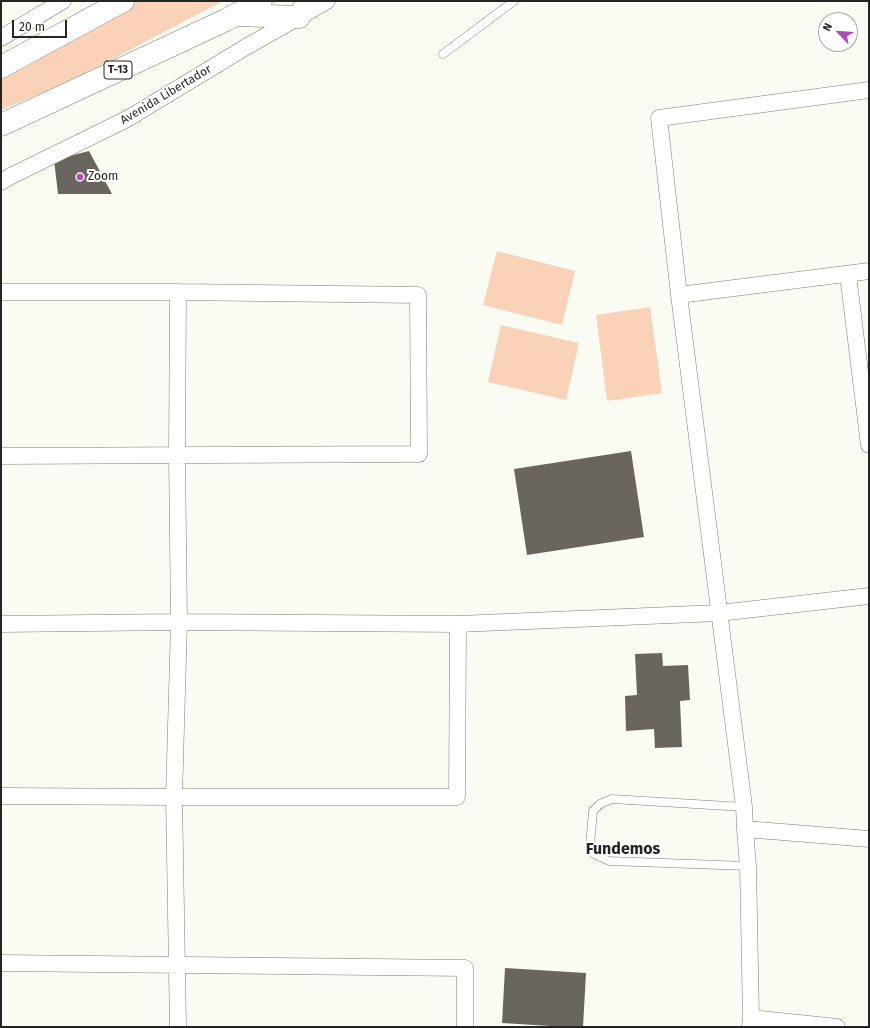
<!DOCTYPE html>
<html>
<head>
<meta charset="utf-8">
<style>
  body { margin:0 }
  #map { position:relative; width:870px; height:1028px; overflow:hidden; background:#fafcf3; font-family:"Fira Sans",sans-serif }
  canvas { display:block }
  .frame { position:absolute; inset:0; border:2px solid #252623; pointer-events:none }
  .north { position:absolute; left:818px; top:12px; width:40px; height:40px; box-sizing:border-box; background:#fff; border:1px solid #a8a8a7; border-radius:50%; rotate:295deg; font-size:11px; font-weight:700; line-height:16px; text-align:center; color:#252623 }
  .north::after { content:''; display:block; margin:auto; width:14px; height:18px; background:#ac4cb4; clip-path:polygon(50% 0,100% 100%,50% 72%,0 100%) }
  .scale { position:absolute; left:12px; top:20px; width:55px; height:18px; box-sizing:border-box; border:2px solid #252623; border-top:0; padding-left:5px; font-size:12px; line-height:14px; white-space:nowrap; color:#252623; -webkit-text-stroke:3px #fff; paint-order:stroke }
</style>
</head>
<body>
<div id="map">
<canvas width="870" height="1028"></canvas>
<div class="frame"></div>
<div class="north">N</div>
<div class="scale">20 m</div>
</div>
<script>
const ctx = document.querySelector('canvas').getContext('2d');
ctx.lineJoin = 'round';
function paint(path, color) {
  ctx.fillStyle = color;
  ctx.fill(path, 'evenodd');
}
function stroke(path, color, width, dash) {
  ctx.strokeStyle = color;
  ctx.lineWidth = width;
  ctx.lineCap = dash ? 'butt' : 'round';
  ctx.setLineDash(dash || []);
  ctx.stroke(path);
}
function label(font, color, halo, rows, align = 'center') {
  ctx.font = font + ' "Fira Sans",sans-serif';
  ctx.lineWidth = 4;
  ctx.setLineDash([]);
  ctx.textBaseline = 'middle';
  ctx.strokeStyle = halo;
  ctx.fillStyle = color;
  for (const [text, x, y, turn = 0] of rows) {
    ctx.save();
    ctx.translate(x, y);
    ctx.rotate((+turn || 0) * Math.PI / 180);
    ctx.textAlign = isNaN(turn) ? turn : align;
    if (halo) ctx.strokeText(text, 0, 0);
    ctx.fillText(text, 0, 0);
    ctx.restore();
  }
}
const green = new Path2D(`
  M133 1H223L67 83 1 110V79L26 67Z
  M497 251 575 271 562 325 483 305Z
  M650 307 662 393 607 401 596 315Z
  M501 325 579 343 566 400 488 382Z`);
const building = new Path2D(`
  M89 151 112 194H58L54 160Z
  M631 451 644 537 527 555 514 469Z
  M662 653 663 666 688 665 690 700 680 701 682 747 655 748 654 729 626 731 625 696 637 695 635 654Z
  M505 968 586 973 583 1027H566L502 1023Z`);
const service = new Path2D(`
  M443 54 514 1
  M744 807 612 799 600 804 593 811 590 845 594 854 609 861 748 866`);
const minor = new Path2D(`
  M1 38 63 1
  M1 182 9 177 127 119 246 47 327 1
  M848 275 869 445
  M1 292H178L418 295 419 454 1 456
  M178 292 177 455 179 622 174 797 178 1027
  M679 295 869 271
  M1 624 179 622 458 624 719 613 869 596
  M1 796 174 797H457L458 624
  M745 829 869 839
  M1 963 465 968V1027
  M751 1018 837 1027
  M750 1027 751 1018 748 866 745 829 744 807 679 295 659 118 869 90`);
const trunk = new Path2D(`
  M236 15 299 17 308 1
  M1 67 123 1
  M1 125 226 20 261 1`);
const markers = [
  [80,177,4,"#ac4cb4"]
];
const shields = [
  [118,70,28]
];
const shieldNames = [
  ["T-13",118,70]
];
const streetNames = [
  ["Avenida Libertador",166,95,-31]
];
const poiNames = [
  ["Zoom",88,177]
];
const districtNames = [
  ["Fundemos",623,850]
];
paint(green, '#fad2b7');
paint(building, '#6a665f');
stroke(service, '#7b7c74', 9);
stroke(minor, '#7b7c74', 17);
stroke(trunk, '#7b7c74', 23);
stroke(service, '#fff', 8);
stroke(minor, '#fff', 16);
stroke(trunk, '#fff', 22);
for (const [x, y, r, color] of markers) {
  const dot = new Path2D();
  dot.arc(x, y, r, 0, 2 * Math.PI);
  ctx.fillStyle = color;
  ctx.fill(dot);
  stroke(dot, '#fff', 1.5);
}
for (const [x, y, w] of shields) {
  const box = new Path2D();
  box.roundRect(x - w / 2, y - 9, w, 18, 3);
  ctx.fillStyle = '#fff';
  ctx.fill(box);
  stroke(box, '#252623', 1);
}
label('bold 11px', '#252623', null, shieldNames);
label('12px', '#252623', '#fff', streetNames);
label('12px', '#252623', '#fff', poiNames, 'left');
label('bold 16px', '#252623', '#fff', districtNames);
</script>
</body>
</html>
